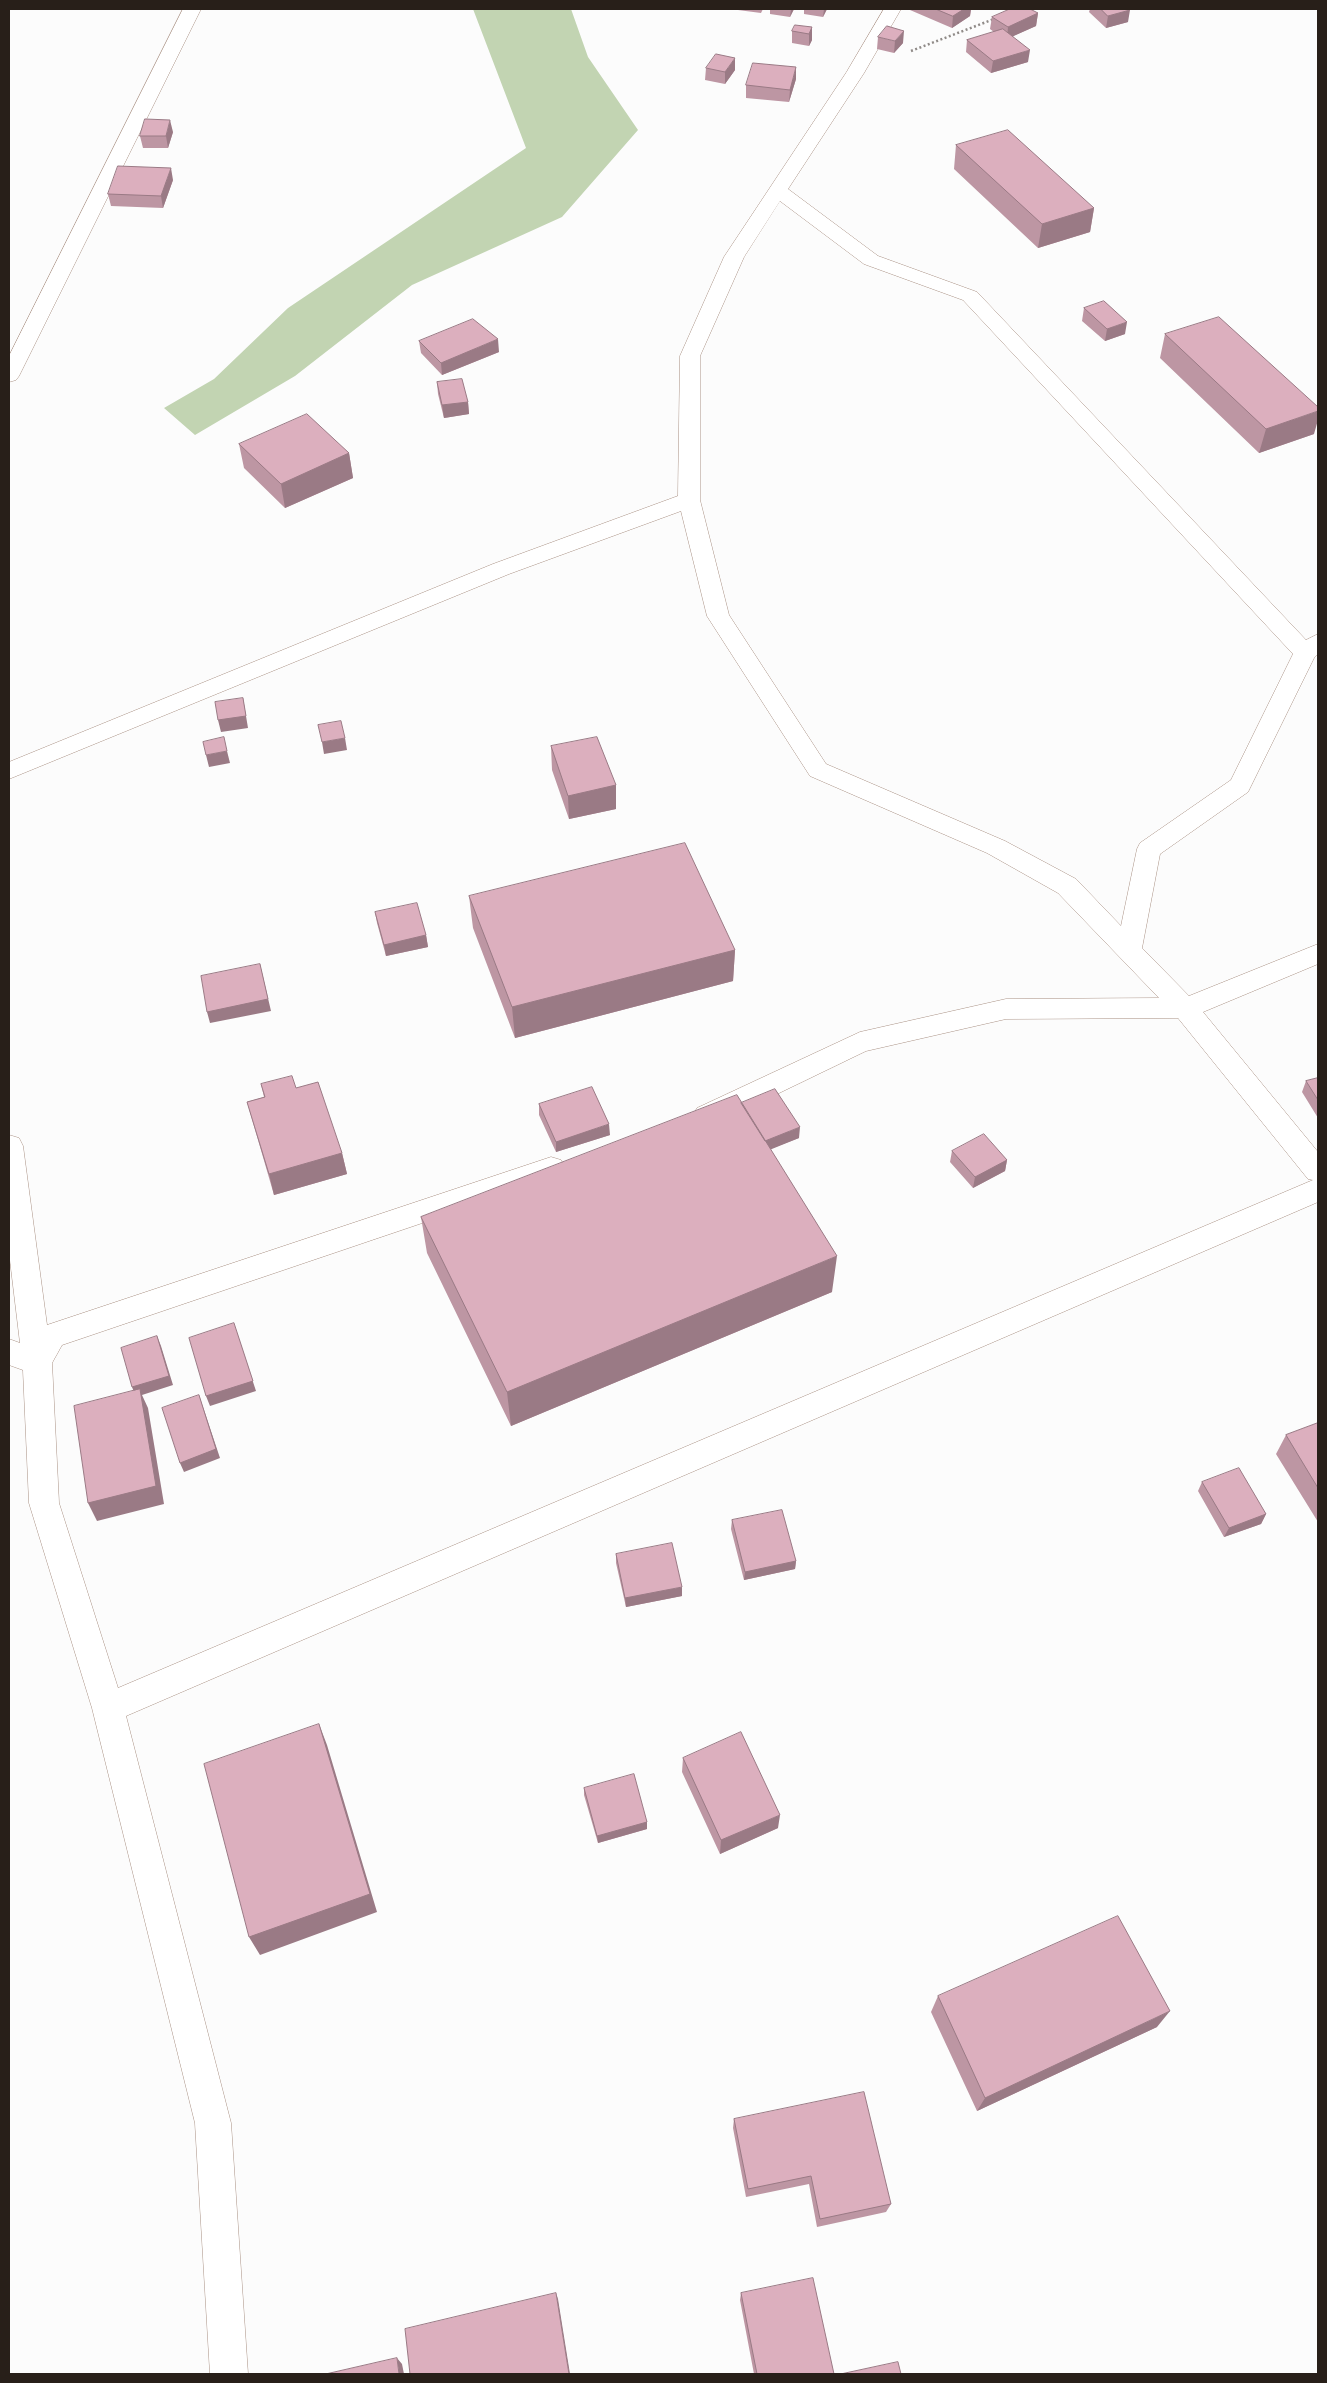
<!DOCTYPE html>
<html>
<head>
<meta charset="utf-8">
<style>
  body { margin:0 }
  #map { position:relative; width:1327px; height:2383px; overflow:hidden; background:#fcfcfc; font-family:Poppins,sans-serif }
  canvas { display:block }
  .frame { position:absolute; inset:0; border:10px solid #281f19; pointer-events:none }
</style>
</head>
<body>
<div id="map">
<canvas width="1327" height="2383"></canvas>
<div class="frame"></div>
</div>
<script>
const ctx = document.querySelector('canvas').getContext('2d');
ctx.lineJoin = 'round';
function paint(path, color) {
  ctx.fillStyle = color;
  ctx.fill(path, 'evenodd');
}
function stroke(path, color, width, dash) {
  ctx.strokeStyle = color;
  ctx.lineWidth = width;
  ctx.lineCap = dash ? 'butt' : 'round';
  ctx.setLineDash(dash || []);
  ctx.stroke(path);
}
const green = new Path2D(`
  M473 9H571L588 57 638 130 562 217 412 285 295 376 195 435 164 408 214 379 288 308 526 148Z`);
const path = new Path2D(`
  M911 51 994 19`);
const minor = new Path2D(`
  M183 9H201L19 376 16 380 9 382V356Z
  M884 9H901L864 73 788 189 878 256 977 292 1306 640 1318 634V654L1314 658 1248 792 1160 854 1142 948 1189 996 1318 944V964L1203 1012 1318 1152V1202L126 1716 231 2123 248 2374H210L195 2123 92 1708 29 1503 23 1370 9 1365V1339L20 1343 9 1252V1135L19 1138 23 1146 47 1325 551 1157 561 1160 565 1168 561 1176 62 1345 52 1363 59 1503 118 1688 1313 1180 1308 1179 1178 1018 1006 1019 866 1051 715 1124 706 1127 697 1124 693 1116 697 1108 860 1032 1006 999 1159 998 1058 893 987 853 810 776 707 616 681 511 509 574 9 779V762L493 564 678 496 680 356 724 257 846 73ZM780 201 864 264 963 300 1293 654 1231 780 1140 843 1137 849 1121 926 1076 879 1005 841 826 764 729 615 700 500V356L744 257Z`);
const wall = new Path2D(`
  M738 9H763L761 13 738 10Z
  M770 9H794L790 17 770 14Z
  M804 9H827L823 17 804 14Z
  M910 9H971L970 16 952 28 910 10Z
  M1090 9H1128V22L1106 28 1089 12Z
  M1038 13 1036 26 1013 36 1028 62 991 73 966 52 967 40 994 32 990 29 992 17Z
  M812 27V40L809 46 792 43V31Z
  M878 37 903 43 894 53 877 49Z
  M706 68 735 70 725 84 705 80Z
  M796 79 789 102 746 98V85Z
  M173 132 168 148H143L140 136Z
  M956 145 1094 208 1090 232 1038 248 954 169Z
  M173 180 163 208 111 206 108 194Z
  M1084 308 1125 334 1105 341 1082 321Z
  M1165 334 1314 434 1259 453 1160 358Z
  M419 341 499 352 442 375 421 353Z
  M437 382 468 402 469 414 444 418 438 394Z
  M239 444 349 453 353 478 285 508 244 468Z
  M551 746 616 785V809L569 819 552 770Z
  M469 896 735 950 733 981 515 1038 473 928Z
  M375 912 426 935 428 947 386 956 377 923Z
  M1318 1078V1118L1302 1092 1306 1081Z
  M261 1084 342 1153 347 1174 274 1195 247 1102 264 1097Z
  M741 1103 799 1138 770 1149 832 1292 511 1426 427 1253 421 1217Z
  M539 1104 610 1135 556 1152 539 1115Z
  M952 1151 1007 1160 1005 1171 973 1188 950 1162Z
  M1318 1423V1522L1276 1454 1286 1435Z
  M1202 1482 1266 1514 1261 1524 1224 1537 1198 1491Z
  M732 1520 796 1561 795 1569 744 1580 731 1529Z
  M616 1554 682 1596 626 1607 616 1563Z
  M683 1758 778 1828 720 1854 682 1772Z
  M584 1788 647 1822V1829L598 1843 584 1795Z
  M938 1996 1157 2027 977 2111 931 2012Z
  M734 2119 891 2204 886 2212 817 2227 809 2184 746 2197 733 2128Z
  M741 2293 834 2374H754L740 2300Z`);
const shadedWall = new Path2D(`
  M791 9H794L790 17Z
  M824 9H827L823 17Z
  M964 9H971L970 16 952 28 953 16Z
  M1130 10 1128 22 1106 28 1108 16Z
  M1038 13 1036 26 1007 39 1008 27Z
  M812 27V40L809 46V34Z
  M904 31 903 43 894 53 895 41Z
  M1030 50 1028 62 991 73 993 61Z
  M735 58V70L725 84V72Z
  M796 67V79L789 102 790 90Z
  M170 120 173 132 168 148 166 136Z
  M171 168 173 180 163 208 161 196Z
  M1094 208 1090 232 1038 248 1042 224Z
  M1127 322 1125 334 1105 341 1107 329Z
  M498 339 499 352 442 375 441 363Z
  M468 402 469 414 444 418 442 405Z
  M1318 411V420L1314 434 1259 453 1266 429Z
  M349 453 353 478 285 508 281 484Z
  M243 698 248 728 221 732 218 720Z
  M345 738 347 750 324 754 322 742Z
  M227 751 230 763 209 767 206 755Z
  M616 785V809L569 819 568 796Z
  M426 935 428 947 386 956 384 945Z
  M735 950 733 981 515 1038 512 1007Z
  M260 964 271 1011 210 1023 207 1012Z
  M609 1124 610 1135 556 1152V1142Z
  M800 1127 799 1138 757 1155 758 1144Z
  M342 1153 347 1174 274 1195 269 1174Z
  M1007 1160 1005 1171 973 1188 975 1177Z
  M837 1256 832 1292 511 1426 507 1392Z
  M237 1333 256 1391 210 1406 206 1396Z
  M157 1336 161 1346 173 1385 142 1395 148 1408 164 1504 97 1521 88 1503 136 1397 132 1387Z
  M199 1395 220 1458 184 1472 180 1463Z
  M1266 1514 1261 1524 1224 1537 1229 1528Z
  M796 1561 795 1569 744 1580 745 1572Z
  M682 1587V1596L626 1607 625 1598Z
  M319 1724 327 1745 377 1912 260 1955 249 1937Z
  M780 1815 778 1828 720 1854 721 1840Z
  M647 1822V1829L598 1843 597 1836Z
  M1170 2011 1157 2027 977 2111 985 2098Z
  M556 2293 558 2299 570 2374H569Z
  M397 2358 402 2364 404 2374H399Z`);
const building = new Path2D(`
  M936 9H964L953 16Z
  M1010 9H1030L1038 13 1008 27 992 17Z
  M1101 9H1128L1130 10 1108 16Z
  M795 25 812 27 809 34 792 31Z
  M887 26 904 31 895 41 878 37Z
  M1003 29 1030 50 993 61 967 40Z
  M716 54 735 58 725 72 706 68Z
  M753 63 796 67 790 90 746 85Z
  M145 119 170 120 166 136H140Z
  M1008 130 1094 208 1042 224 956 145Z
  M118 166 171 168 161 196 108 194Z
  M1104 301 1127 322 1107 329 1084 308Z
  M1219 317 1318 407V411L1266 429 1165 334Z
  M473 319 498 339 441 363 419 341Z
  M462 379 468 402 442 405 437 382Z
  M307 414 349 453 281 484 239 444Z
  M243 698 246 716 218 720 215 702Z
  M341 721 345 738 322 742 318 725Z
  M224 737 227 751 206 755 203 742Z
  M597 737 616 785 568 796 551 746Z
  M685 843 735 950 512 1007 469 896Z
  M417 903 426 935 384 945 375 912Z
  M260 964 268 999 207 1012 201 976Z
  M292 1076 296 1088 318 1082 342 1153 269 1174 247 1102 265 1097 261 1084Z
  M1318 1078V1100L1306 1081Z
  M592 1087 609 1124 556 1142 539 1104Z
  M775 1089 800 1127 765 1141 741 1103Z
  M737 1095 837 1256 507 1392 421 1217Z
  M984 1134 1007 1160 975 1177 952 1151Z
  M234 1323 253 1381 206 1396 189 1338Z
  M157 1336 169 1376 132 1387 121 1348Z
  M140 1389 156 1486 88 1503 74 1406Z
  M199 1395 216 1449 180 1463 162 1408Z
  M1318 1423V1488L1286 1435Z
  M1239 1468 1266 1514 1229 1528 1202 1482Z
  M782 1510 796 1561 745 1572 732 1520Z
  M672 1543 682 1587 625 1598 616 1554Z
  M319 1724 370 1894 249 1937 204 1764Z
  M741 1732 780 1815 721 1840 683 1758Z
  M634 1774 647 1822 597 1836 584 1788Z
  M1118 1916 1170 2011 985 2098 938 1996Z
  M864 2092 891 2204 820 2219 811 2176 748 2189 734 2119Z
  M813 2278 834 2374H757L741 2293Z
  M556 2293 569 2374H410L405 2329Z
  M397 2358 399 2374H326Z
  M898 2362 901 2374H841Z`);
paint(green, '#c2d4b2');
stroke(minor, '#aa9285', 1);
stroke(path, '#908b88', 2.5, [2, 2.5]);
paint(minor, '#fff');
paint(wall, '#bd96a3');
paint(shadedWall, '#9a7a85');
paint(building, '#dcafbe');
stroke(building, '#9a7a85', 1);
</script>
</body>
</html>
